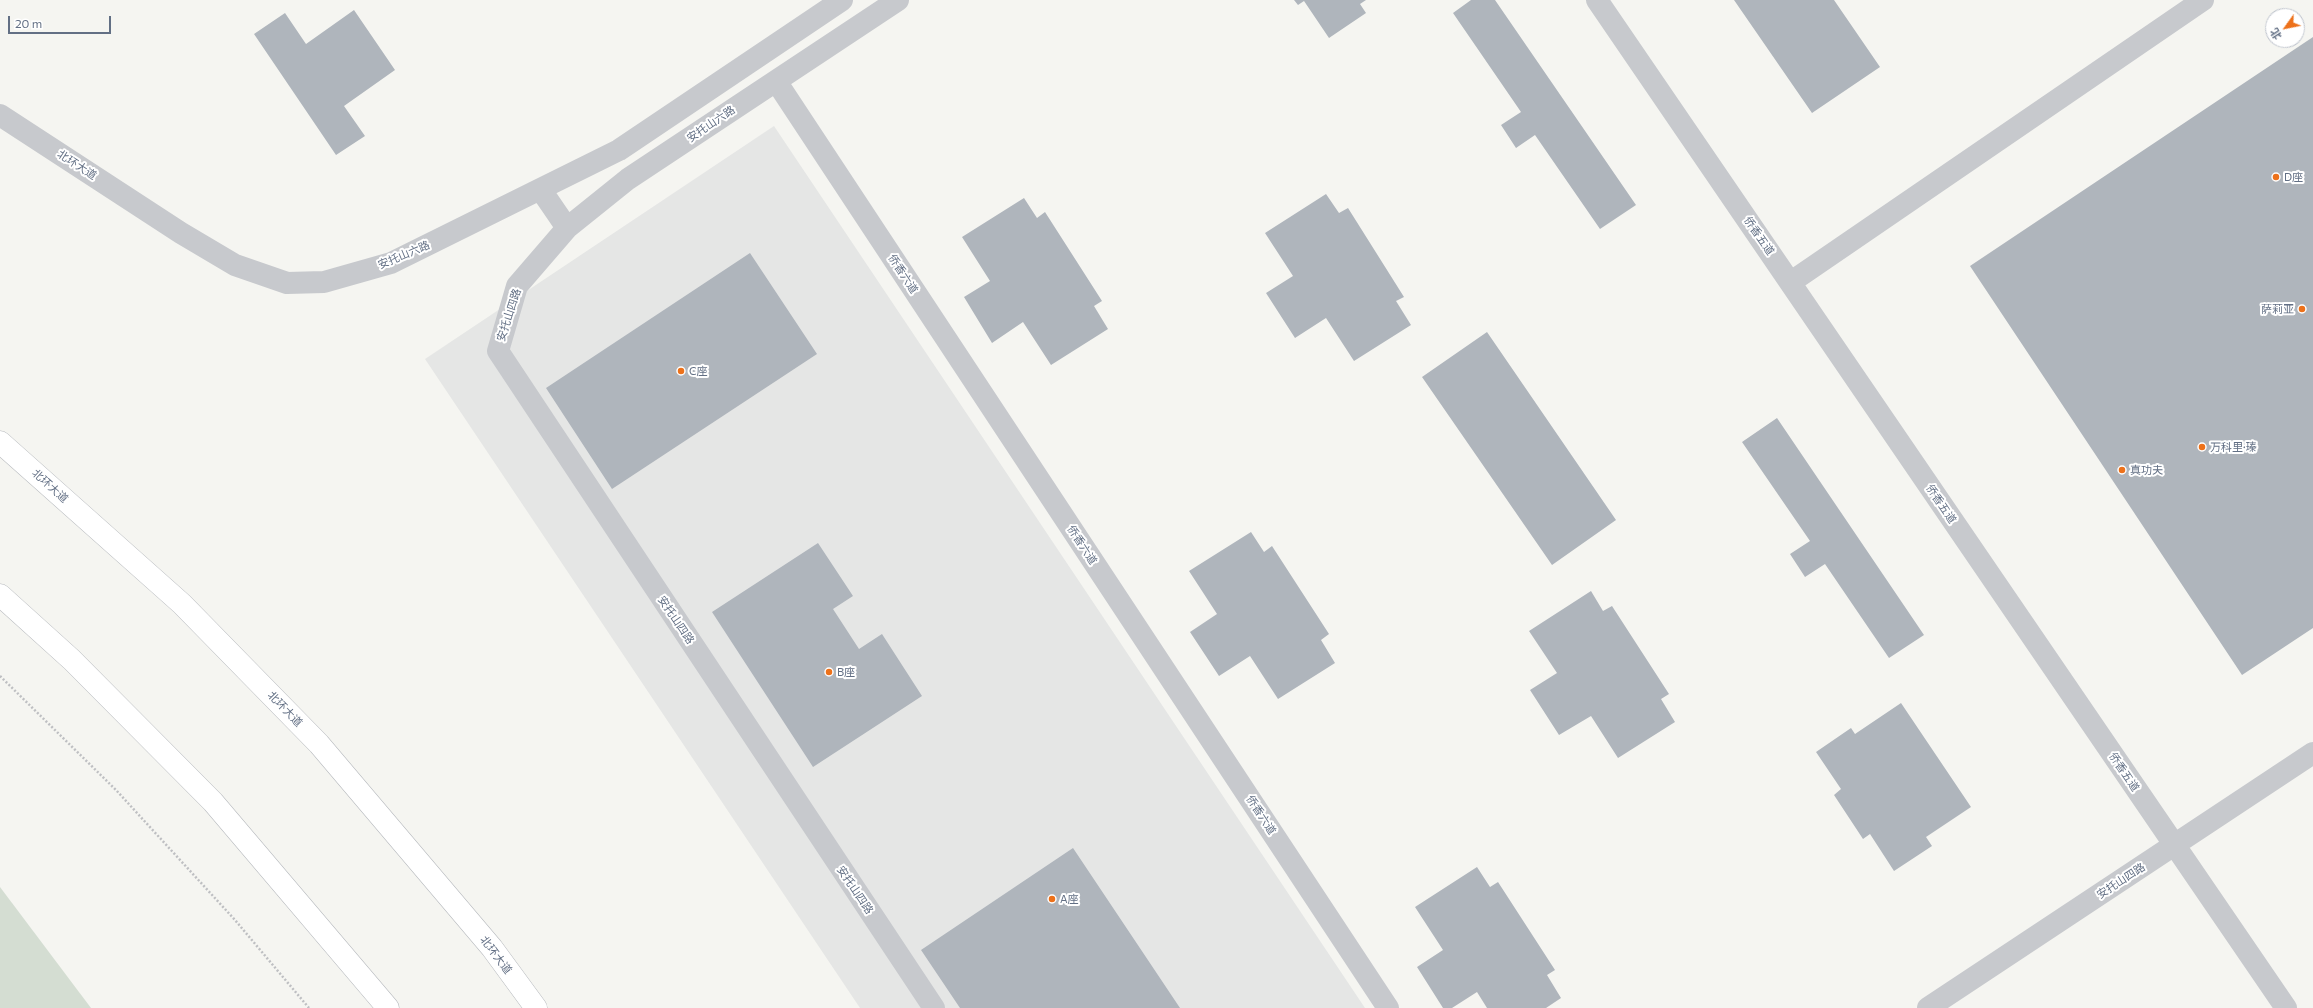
<!DOCTYPE html>
<html>
<head>
<meta charset="utf-8">
<style>
  body { margin:0 }
  #map { position:relative; width:2313px; height:1008px; overflow:hidden; background:#f5f5f1; font-family:Commissioner,"Noto Sans SC",sans-serif }
  canvas { display:block }
  .north { position:absolute; left:2265px; top:8px; width:40px; height:40px; box-sizing:border-box; background:#fff; border:1px solid #c0c5ce; border-radius:50%; rotate:237deg; font-size:11px; font-weight:700; line-height:16px; text-align:center; color:#626f84 }
  .north::after { content:''; display:block; margin:auto; width:14px; height:18px; background:#ed711a; clip-path:polygon(50% 0,100% 100%,50% 72%,0 100%) }
  .scale { position:absolute; left:8px; top:16px; width:103px; height:18px; box-sizing:border-box; border:2px solid #626f84; border-top:0; padding-left:5px; font-size:12px; line-height:14px; white-space:nowrap; color:#626f84; -webkit-text-stroke:3px #fff; paint-order:stroke }
</style>
</head>
<body>
<div id="map">
<canvas width="2313" height="1008"></canvas>
<div class="north">北</div>
<div class="scale">20 m</div>
</div>
<script>
const ctx = document.querySelector('canvas').getContext('2d');
ctx.lineJoin = 'round';
function paint(path, color) {
  ctx.fillStyle = color;
  ctx.fill(path, 'evenodd');
}
function stroke(path, color, width, dash) {
  ctx.strokeStyle = color;
  ctx.lineWidth = width;
  ctx.lineCap = dash ? 'butt' : 'round';
  ctx.setLineDash(dash || []);
  ctx.stroke(path);
}
function label(font, color, halo, rows, align = 'center') {
  ctx.font = font + ' Commissioner,"Noto Sans SC",sans-serif';
  ctx.lineWidth = 4;
  ctx.setLineDash([]);
  ctx.textBaseline = 'middle';
  ctx.strokeStyle = halo;
  ctx.fillStyle = color;
  for (const [text, x, y, turn = 0] of rows) {
    ctx.save();
    ctx.translate(x, y);
    ctx.rotate((+turn || 0) * Math.PI / 180);
    ctx.textAlign = isNaN(turn) ? turn : align;
    if (halo) ctx.strokeText(text, 0, 0);
    ctx.fillText(text, 0, 0);
    ctx.restore();
  }
}
const built = new Path2D(`
  M774 126 1365 1008H860L425 359Z`);
const green = new Path2D(`
  M0 887 91 1008H0Z`);
const building = new Path2D(`
  M1294 0H1366L1360 4 1366 13 1329 38 1304 1 1298 5Z
  M1471 0H1495L1636 205 1600 229 1535 135 1516 148 1501 125 1521 112 1453 13Z
  M1734 0H1834L1880 67 1812 113Z
  M354 10 395 70 344 106 365 136 336 155 254 34 285 13 306 44Z
  M2313 37V628L2242 675 1970 266Z
  M1326 194 1339 213 1348 208 1404 297 1396 301 1411 325 1354 361 1326 318 1295 338 1266 293 1293 276 1265 233Z
  M1024 198 1037 218 1045 212 1102 301 1094 306 1108 329 1051 365 1023 322 992 343 964 297 990 281 962 237Z
  M750 253 817 354 612 489 546 388Z
  M1487 332 1616 520 1552 565 1422 377Z
  M1777 418 1924 635 1889 658 1825 564 1805 577 1790 554 1810 541 1742 442Z
  M1251 532 1264 552 1272 546 1329 634 1321 640 1335 663 1278 699 1250 656 1219 676 1190 632 1217 614 1189 571Z
  M818 543 853 596 833 609 859 649 882 634 922 696 813 767 712 612Z
  M1591 591 1603 611 1612 606 1669 694 1661 699 1675 722 1618 758 1591 716 1559 735 1530 690 1557 673 1529 631Z
  M1901 703 1971 807 1926 837 1932 846 1894 871 1870 834 1863 839 1834 795 1841 789 1816 752 1851 728 1855 734Z
  M1073 848 1180 1008H960L921 950Z
  M1477 867 1490 887 1498 882 1555 970 1547 975 1561 998 1546 1008H1487L1477 992 1452 1008H1443L1417 967 1443 950 1415 907Z`);
const path = new Path2D(`
  M0 676 116 790 235 920 309 1008`);
const minor = new Path2D(`
  M1597 0 2286 1008
  M776 81 1388 1008
  M0 115 181 233 235 265 287 283 324 282 391 263 619 150 842 0
  M541 190 567 228 628 179 898 0
  M567 228 517 286 498 351 934 1008
  M1791 282 2203 0
  M1928 1008 2313 753`);
const highway = new Path2D(`
  M0 442 182 604 319 744 492 948 536 1008
  M0 595 72 660 213 802 388 1008`);
const markers = [
  [2276,177,4,"#ed711a"],
  [2302,309,4,"#ed711a"],
  [681,371,4,"#ed711a"],
  [2202,447,4,"#ed711a"],
  [2122,470,4,"#ed711a"],
  [829,672,4,"#ed711a"],
  [1052,899,4,"#ed711a"]
];
const streetNames = [
  ["安托山六路",711,124,-34],
  ["北环大道",77,165,33],
  ["侨香五道",1759,236,55],
  ["安托山六路",404,255,-23],
  ["侨香六道",903,274,57],
  ["安托山四路",509,315,-72],
  ["北环大道",50,486,42],
  ["侨香五道",1941,504,56],
  ["侨香六道",1082,545,57],
  ["安托山四路",676,620,56],
  ["北环大道",285,709,46],
  ["侨香五道",2124,772,56],
  ["侨香六道",1261,815,57],
  ["安托山四路",2121,881,-33],
  ["安托山四路",855,890,56],
  ["北环大道",496,955,53]
];
const poiNames = [
  ["D座",2284,177],
  ["萨莉亚",2294,309,"right"],
  ["C座",689,371],
  ["万科里·瑧",2210,447],
  ["真功夫",2130,470],
  ["B座",837,672],
  ["A座",1060,899]
];
paint(built, '#e5e6e5');
paint(green, '#d4ddd2');
paint(building, '#afb5bc');
stroke(highway, '#b6b9bd', 23);
stroke(path, '#bebfc2', 2.5, [2, 2]);
stroke(minor, '#c7c9cd', 22);
stroke(highway, '#fff', 22);
for (const [x, y, r, color] of markers) {
  const dot = new Path2D();
  dot.arc(x, y, r, 0, 2 * Math.PI);
  ctx.fillStyle = color;
  ctx.fill(dot);
  stroke(dot, '#fff', 1.5);
}
label('11px', '#626f84', '#fff', streetNames);
label('11px', '#626f84', '#fff', poiNames, 'left');
</script>
</body>
</html>
